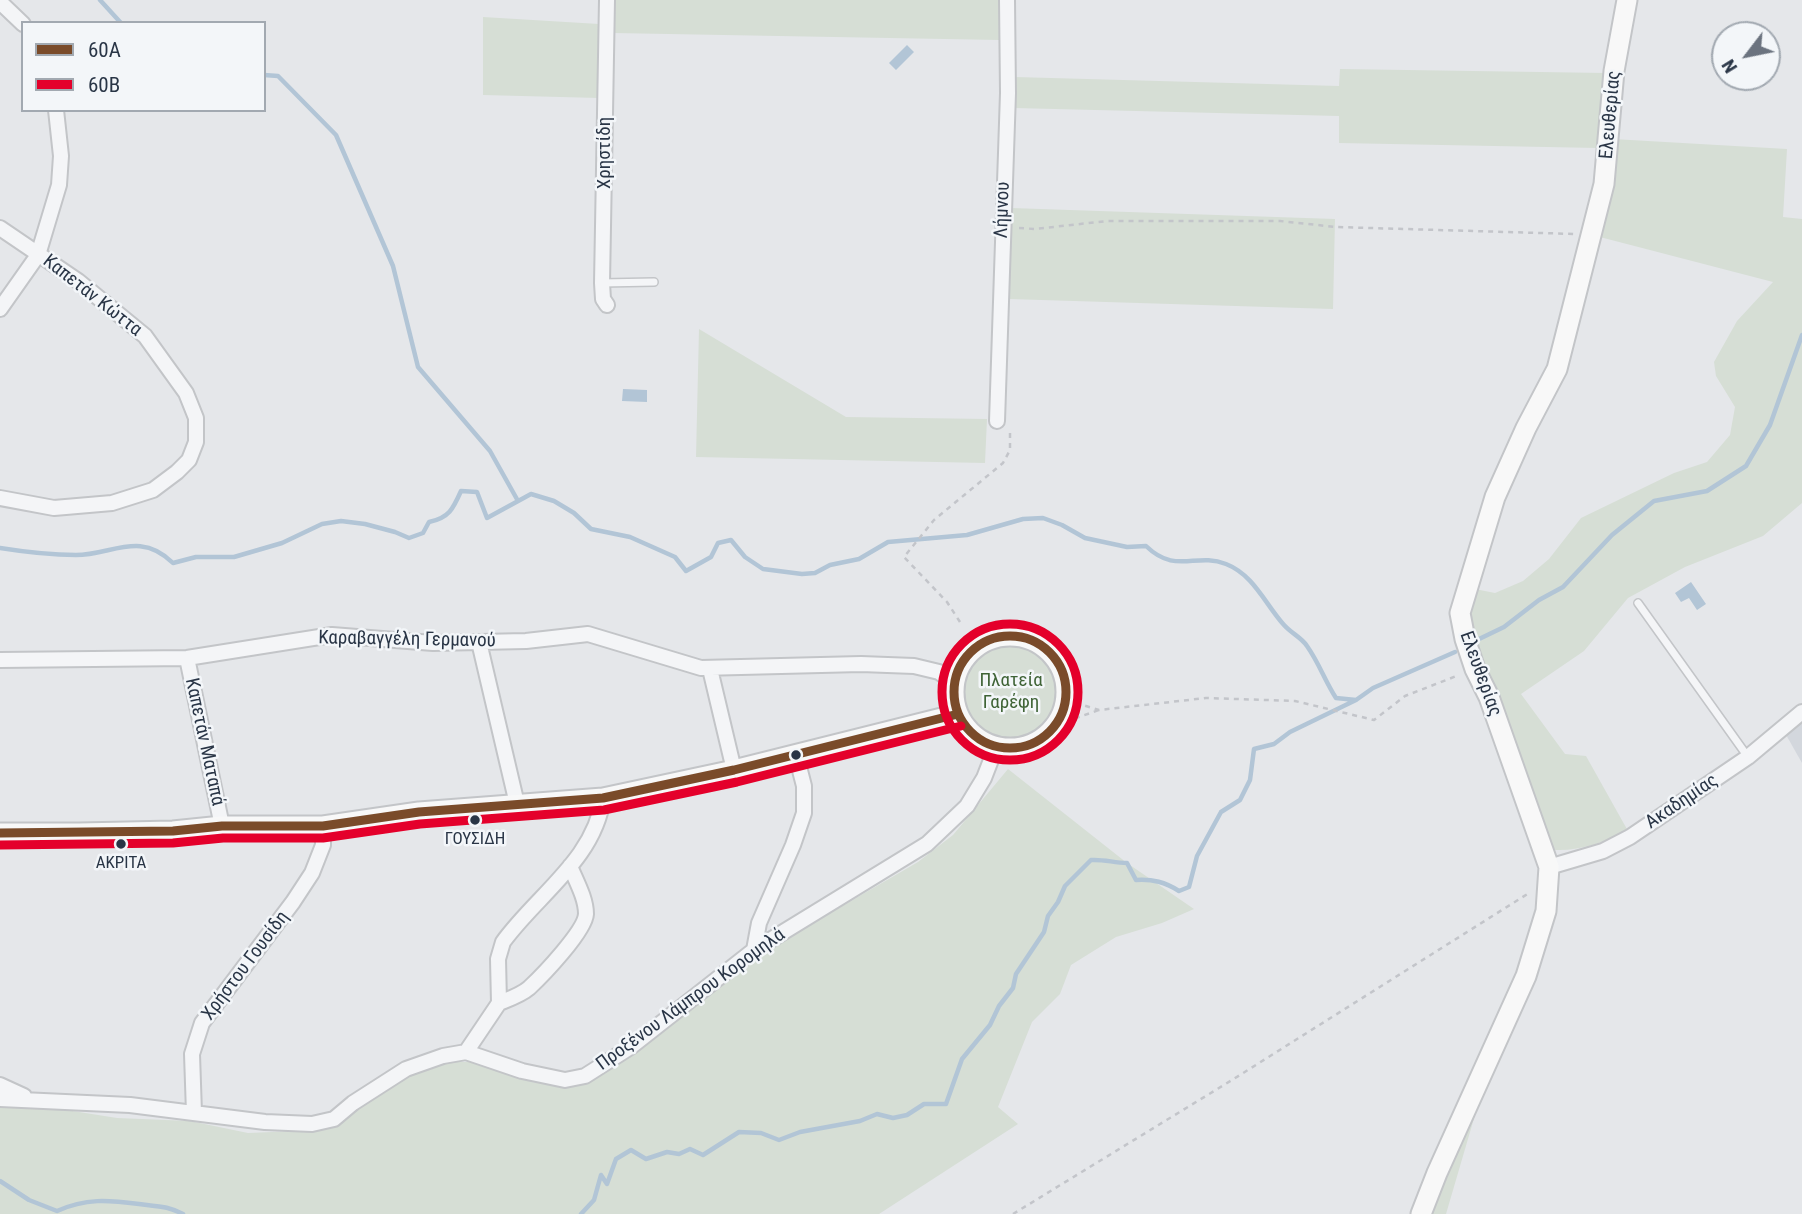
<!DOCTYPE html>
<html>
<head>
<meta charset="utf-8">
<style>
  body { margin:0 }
  #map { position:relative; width:1802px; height:1214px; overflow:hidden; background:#e5e7ea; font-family:"Roboto Condensed",sans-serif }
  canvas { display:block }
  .legend { position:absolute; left:21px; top:21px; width:245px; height:91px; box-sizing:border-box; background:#f3f6f9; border:2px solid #a2a9b1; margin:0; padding:9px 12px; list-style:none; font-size:21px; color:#293546 }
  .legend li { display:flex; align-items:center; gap:14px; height:35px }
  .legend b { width:35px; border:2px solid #a2a9b1 }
  .north { position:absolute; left:1711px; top:21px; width:70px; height:70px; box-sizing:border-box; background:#f3f6f9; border:2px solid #a2a9b1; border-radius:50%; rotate:238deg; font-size:19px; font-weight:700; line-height:28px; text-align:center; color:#293546 }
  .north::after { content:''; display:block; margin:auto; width:24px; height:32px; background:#6b737f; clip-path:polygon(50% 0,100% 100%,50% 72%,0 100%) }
</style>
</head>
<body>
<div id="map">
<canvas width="1802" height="1214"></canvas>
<ul class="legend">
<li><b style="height:9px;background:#7a4b2a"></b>60Α</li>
<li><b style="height:9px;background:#e4002b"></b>60Β</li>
</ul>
<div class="north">N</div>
</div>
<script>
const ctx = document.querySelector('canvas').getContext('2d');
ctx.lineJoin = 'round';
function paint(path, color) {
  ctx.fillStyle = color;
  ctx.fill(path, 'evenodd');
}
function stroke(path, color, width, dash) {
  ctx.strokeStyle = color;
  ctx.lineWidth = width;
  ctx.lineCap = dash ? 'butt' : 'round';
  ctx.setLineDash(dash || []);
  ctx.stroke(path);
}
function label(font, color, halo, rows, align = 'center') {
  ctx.font = font + ' "Roboto Condensed",sans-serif';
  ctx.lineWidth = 5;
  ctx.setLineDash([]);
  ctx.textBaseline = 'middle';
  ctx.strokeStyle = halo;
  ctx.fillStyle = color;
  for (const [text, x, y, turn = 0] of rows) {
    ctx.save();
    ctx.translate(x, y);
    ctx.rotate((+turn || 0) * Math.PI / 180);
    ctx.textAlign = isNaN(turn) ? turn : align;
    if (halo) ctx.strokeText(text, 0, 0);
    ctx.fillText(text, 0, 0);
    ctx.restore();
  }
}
const built = new Path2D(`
  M1802 719V763L1785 733Z`);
const green = new Path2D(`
  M613 0H1000V40L613 33Z
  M483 17 599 24V98L483 95Z
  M1340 69 1606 73 1598 148 1339 143V116L1014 108 1015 77 1339 86Z
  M1613 139 1787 149 1783 217 1802 219V503L1763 536 1685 567 1628 598 1584 651 1521 694 1565 754 1586 756 1628 831C1605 842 1580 851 1555 850L1547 841 1469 635 1470 588 1495 593 1523 581 1549 559 1581 518 1674 473 1707 462 1730 435 1735 407 1716 376 1714 362 1737 321 1773 282 1596 236Z
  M1011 208 1335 219 1333 309 1009 299Z
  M699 329 846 417 987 419 985 463 696 457Z
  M961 692a50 50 0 1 1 100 0a50 50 0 1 1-100 0Z
  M1008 769 1127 863 1194 909 1162 923 1116 937 1071 965 1060 994 1032 1022 998 1107 1018 1124 879 1214H0V1107L41 1106 117 1118 190 1121 248 1133 297 1131 325 1128 416 1069 450 1062H474L532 1082 553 1085 574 1084 632 1053 745 966 782 941 918 862 953 835Z
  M1487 1074 1446 1214H1429Z`);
const water = new Path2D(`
  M907 45 914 52 896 70 889 63Z
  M623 389 647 390V402L622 401Z
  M1691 582 1706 604 1697 610 1689 598 1681 602 1675 593Z`);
const stream = new Path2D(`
  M100 0 121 23
  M264 75 278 76 336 135 393 266 418 367 490 451 518 501
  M0 548C25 552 51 555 76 555 112 555 140 530 173 563L196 557H234L282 543 322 524 341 521 365 524 395 532 409 538 423 533 429 522C449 518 453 509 461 491L477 492 487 518 531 494 554 501 574 513 591 529 630 537 675 557 686 571 711 557 718 543 731 540 745 557 763 569 802 574 815 573 830 565 859 559 888 542 967 535 1023 519 1043 518 1062 525 1085 538 1127 547 1146 546C1176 575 1195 552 1226 564 1254 575 1265 604 1284 625 1291 633 1302 638 1307 646 1319 663 1325 681 1336 698L1356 700
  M1477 640 1504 627 1539 600 1563 587 1612 535 1654 501 1707 491 1746 466 1770 425 1802 335
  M0 1181 29 1200 57 1211C86 1198 108 1200 139 1204 158 1207 165 1205 183 1214
  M581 1214 594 1200 601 1175 607 1184 616 1159 631 1150 646 1159 667 1152 679 1154 690 1149 703 1155 739 1132 761 1133 779 1140 800 1132 860 1121 877 1114 893 1118 907 1115 924 1104H946L962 1059 990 1025 999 1006 1013 988 1016 974 1044 932 1048 916 1058 902 1065 886 1091 860C1104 859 1114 863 1127 863L1136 880C1153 879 1165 882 1179 891L1189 887 1197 856 1221 812 1240 800 1250 780 1254 749 1274 744 1290 732 1356 700 1373 688 1455 652`);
const path = new Path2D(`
  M1019 228 1035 229 1107 221H1280L1336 227 1575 234
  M960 622 947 602 904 557 934 520 1003 463 1010 450V432L1007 430
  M1066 700 1099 710 1206 698 1295 701 1374 720 1405 696 1459 675
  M1056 725 1099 710
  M1013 1214 1232 1080 1529 893`);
const lane = new Path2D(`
  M602 283 654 282
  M1638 603 1748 757`);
const street = new Path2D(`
  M607 0 602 283 603 299 607 305
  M0 2 23 24
  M0 228 78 281 145 336 186 393 196 418V442L189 460 177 472 153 490 112 503 54 508 0 498
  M0 309 38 255 59 185 61 156 56 110
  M997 421 1008 93 1007 0
  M479 642 517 804
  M187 658 222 826
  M0 660 187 658 332 635 433 643 526 641 588 634 701 668 861 664 914 666 939 672 954 683
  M710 669 734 770
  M1549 867 1603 851 1630 837 1748 757 1802 712
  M754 950 759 923 793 845 804 813V786L796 755
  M499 1003C509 999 521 995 529 988 543 975 585 931 586 914 586 898 576 881 570 866
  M466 1052 499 1003 498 959 503 942C537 895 595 859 603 798
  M0 1085 24 1096
  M0 1099 130 1105 265 1122 312 1124 334 1119 353 1103 406 1069 443 1056 466 1052 522 1071 565 1080 585 1076 632 1046 754 950 927 844 967 806 984 778 996 747
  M194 1113 192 1054 202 1023 293 902 312 873 323 845V826`);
const secondary = new Path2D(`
  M954 692a56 56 0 1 1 112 0a56 56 0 1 1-112 0Z
  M0 833H79L173 831 222 826H323L419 812 603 798 734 770 958 714
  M1421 1214 1437 1173 1526 976 1546 911 1549 867 1489 697 1475 669 1465 639 1460 613 1495 497 1526 428 1557 369 1604 184 1614 71 1627 0`);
const bus1 = new Path2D(`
  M954 692a56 56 0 1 1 112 0a56 56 0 1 1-112 0Z
  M0 833 173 831 222 826H323L419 812 603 798 734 770 958 714`);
const bus2 = new Path2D(`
  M942 692a68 68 0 1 1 136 0a68 68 0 1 1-136 0Z
  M0 845 173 843 223 838H323L420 824 604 810 737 782 961 726`);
const markers = [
  [796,755,6,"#293546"],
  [475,820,6,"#293546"],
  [121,844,6,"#293546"]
];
const busNames = [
  ["ΓΟΥΣΙΔΗ",475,840],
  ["ΑΚΡΙΤΑ",121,864]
];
const streetNames = [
  ["Ελευθερίας",1611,115,-85],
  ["Χρηστίδη",605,153,-90],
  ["Λήμνου",1003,210,-88],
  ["Καπετάν Κώττα",92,296,38],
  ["Καραβαγγέλη Γερμανού",407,640,1],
  ["Ελευθερίας",1480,674,70],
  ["Καπετάν Ματαπά",204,742,78],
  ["Ακαδημίας",1682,802,-34],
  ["Χρήστου Γουσίδη",246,966,-53],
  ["Προξένου Λάμπρου Κορομηλά",691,1000,-36]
];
const parkNames = [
  ["Πλατεία",1011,681],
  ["Γαρέφη",1011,703]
];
paint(built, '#d3d7dd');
paint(green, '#d6ded5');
paint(water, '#b2c5d6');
stroke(stream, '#b2c5d6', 4.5);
stroke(lane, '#c3c5c8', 10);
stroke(street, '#c3c5c8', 18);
stroke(secondary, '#c3c5c8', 23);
stroke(path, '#c3c5ca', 2.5, [5, 5]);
stroke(lane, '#f4f5f7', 7);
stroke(street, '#f4f5f7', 14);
stroke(secondary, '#f8f8f8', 19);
stroke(bus1, '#7a4b2a', 9);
stroke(bus2, '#e4002b', 9);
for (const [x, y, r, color] of markers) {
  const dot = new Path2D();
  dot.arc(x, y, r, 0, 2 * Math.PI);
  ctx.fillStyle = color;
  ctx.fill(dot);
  stroke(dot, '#f3f6f9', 2.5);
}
label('17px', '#293546', '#f3f6f9', busNames);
label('19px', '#293546', '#f3f6f9', streetNames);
label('19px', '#3f6336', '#f3f6f9', parkNames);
</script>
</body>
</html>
